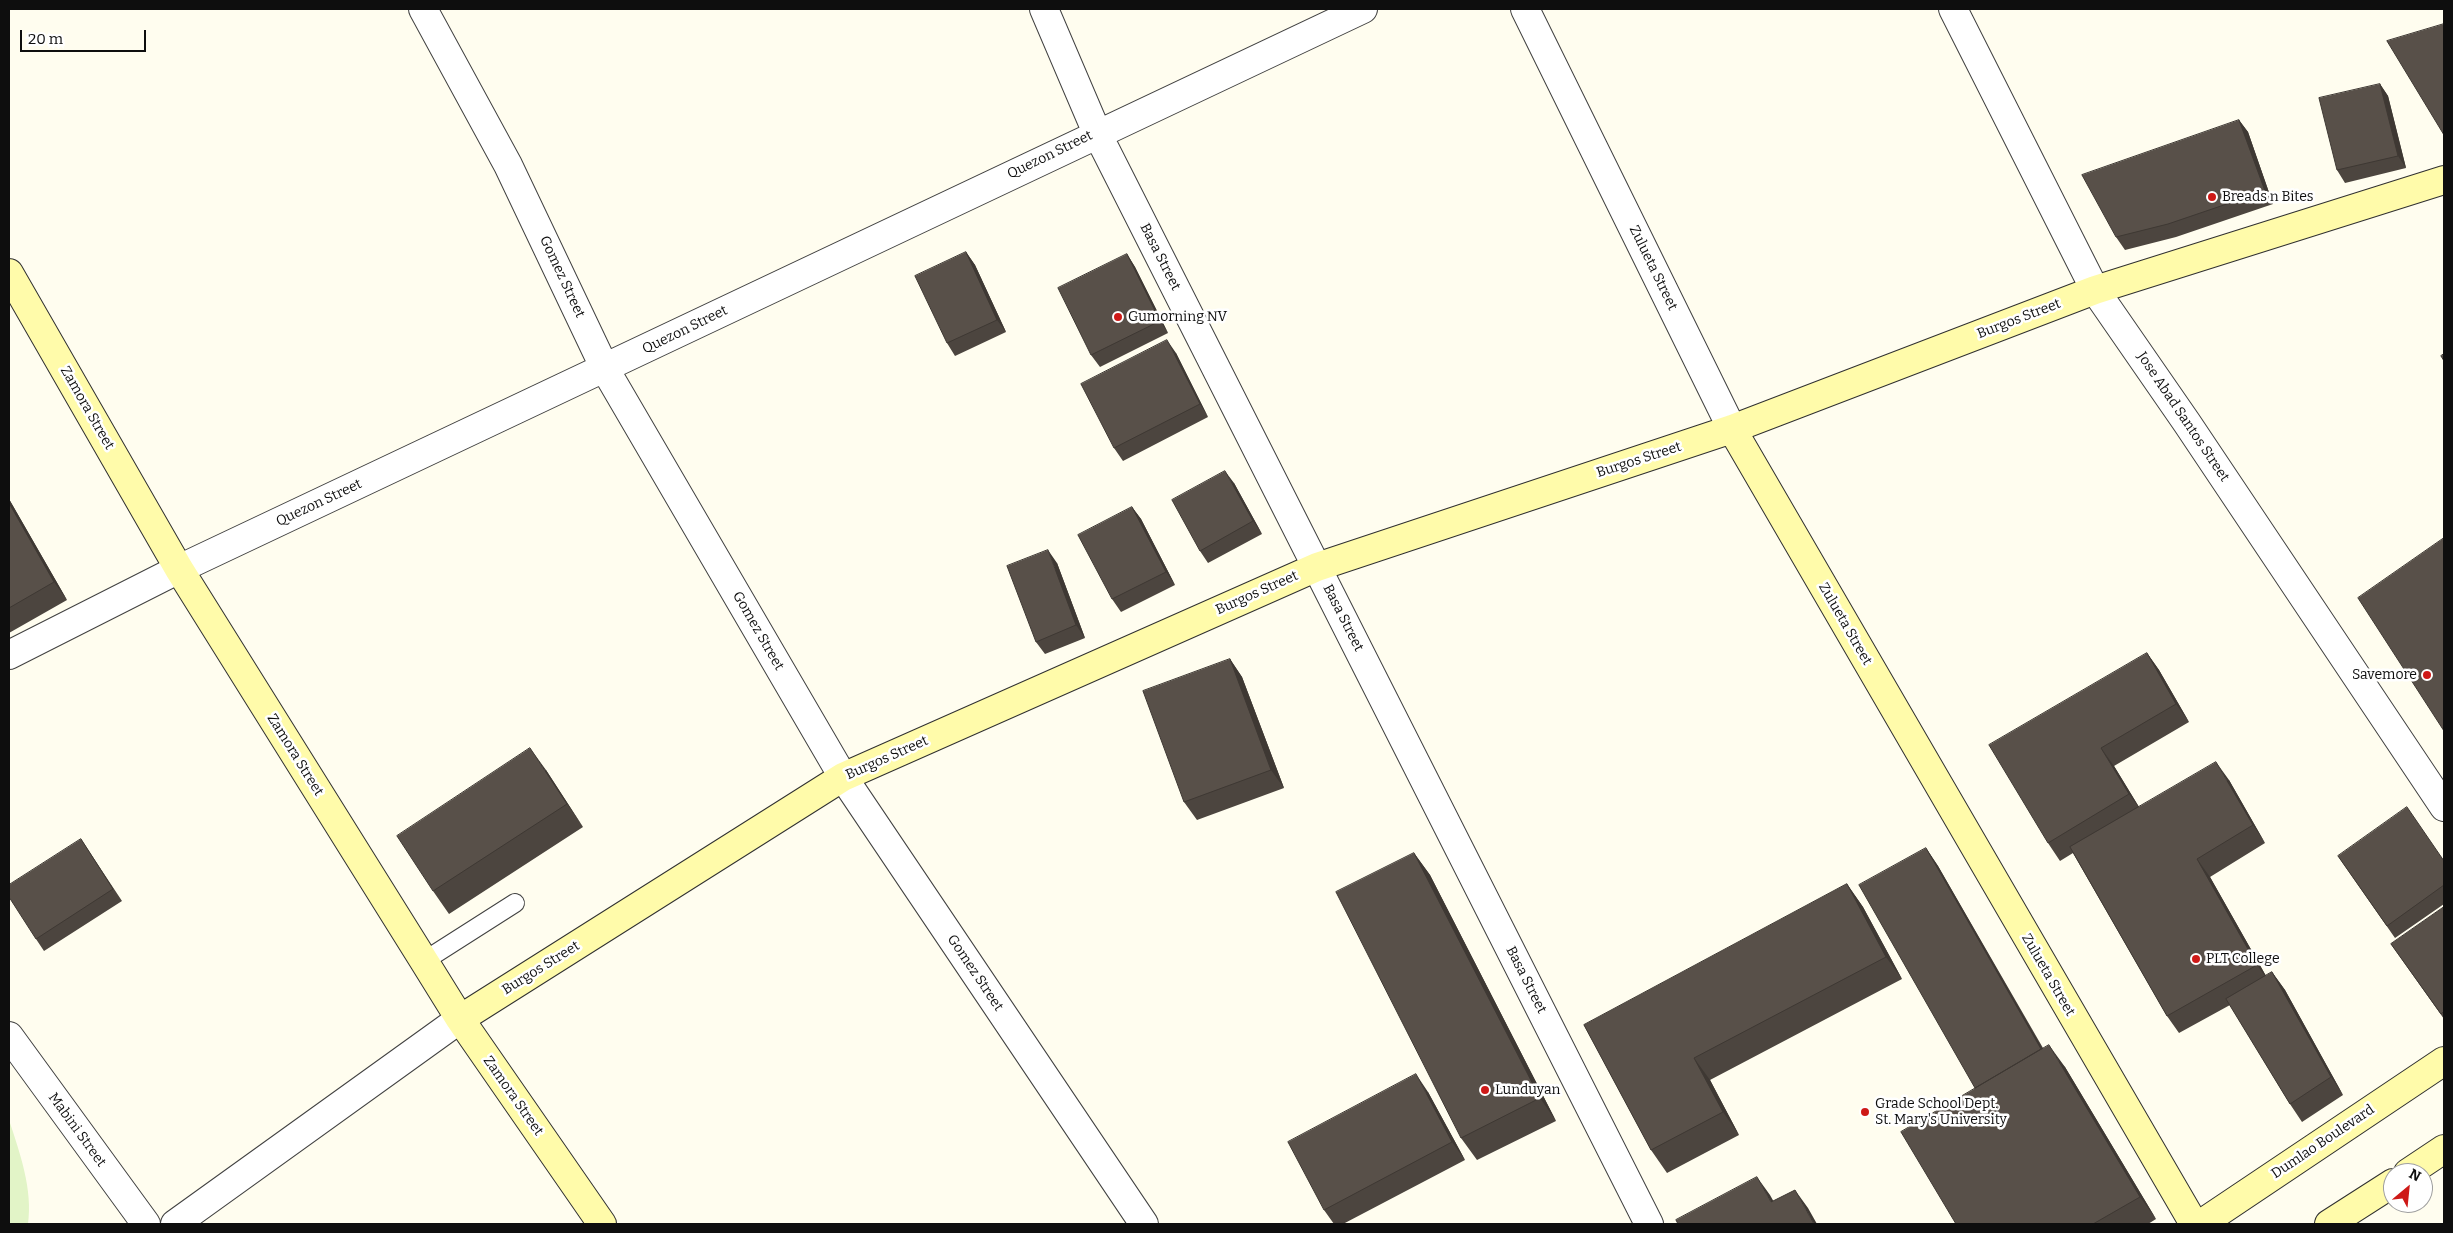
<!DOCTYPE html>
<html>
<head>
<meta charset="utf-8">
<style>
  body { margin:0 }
  #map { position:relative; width:2453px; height:1233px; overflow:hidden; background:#fffdef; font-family:Bitter,serif }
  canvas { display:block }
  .frame { position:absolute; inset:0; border:10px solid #0e0e0e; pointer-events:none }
  .north { position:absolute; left:2383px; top:1163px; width:50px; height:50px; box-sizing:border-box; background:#fff; border:1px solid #9f9f9f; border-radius:50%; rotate:28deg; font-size:14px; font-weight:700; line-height:20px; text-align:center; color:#0e0e0e }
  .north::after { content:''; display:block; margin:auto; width:18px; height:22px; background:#ce1917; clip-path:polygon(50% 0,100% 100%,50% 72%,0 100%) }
  .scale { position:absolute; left:20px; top:30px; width:126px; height:22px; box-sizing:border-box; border:2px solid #0e0e0e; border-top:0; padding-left:6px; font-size:15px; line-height:18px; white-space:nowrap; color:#0e0e0e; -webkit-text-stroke:4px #fff; paint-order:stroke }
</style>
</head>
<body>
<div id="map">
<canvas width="2453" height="1233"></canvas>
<div class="frame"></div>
<div class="north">N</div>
<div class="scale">20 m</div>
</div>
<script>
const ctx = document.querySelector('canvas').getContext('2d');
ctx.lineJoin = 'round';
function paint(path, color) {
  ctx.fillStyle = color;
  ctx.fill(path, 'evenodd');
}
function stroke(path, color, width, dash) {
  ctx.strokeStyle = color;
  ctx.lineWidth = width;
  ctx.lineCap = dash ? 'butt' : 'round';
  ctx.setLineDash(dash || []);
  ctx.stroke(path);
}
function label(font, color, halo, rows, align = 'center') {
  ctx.font = font + ' Bitter,serif';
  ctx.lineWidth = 5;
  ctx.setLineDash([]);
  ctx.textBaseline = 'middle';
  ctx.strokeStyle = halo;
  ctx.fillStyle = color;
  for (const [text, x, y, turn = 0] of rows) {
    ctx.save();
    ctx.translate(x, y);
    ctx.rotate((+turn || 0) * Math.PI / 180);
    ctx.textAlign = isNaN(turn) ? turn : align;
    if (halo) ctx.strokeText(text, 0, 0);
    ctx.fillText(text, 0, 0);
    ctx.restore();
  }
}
const pitch = new Path2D(`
  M9 1120C20 1153 33 1190 28 1224H9Z`);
const lane = new Path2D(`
  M424 961 515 903`);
const street = new Path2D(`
  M423 9 508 165 605 369 843 777 1144 1224
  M1044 9 1097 133 1649 1224
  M1525 9 1732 429
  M1953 9 2095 290 2187 423 2444 807
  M9 655 179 569 1363 9
  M9 1036 146 1224
  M175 1224 460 1019`);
const secondary = new Path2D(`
  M9 273 179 569 424 961 460 1019 602 1224
  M1732 429 2194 1224
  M460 1019 843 777 1317 567 1732 429 2095 290 2444 180
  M2408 1173 2444 1149
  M2201 1224 2444 1061
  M2329 1224 2393 1183`);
const wall = new Path2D(`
  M2380 84 2388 96 2406 168 2345 183 2337 170Z
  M2239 120 2248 132 2273 204 2176 237 2125 250 2116 237Z
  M966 252 975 265 1006 332 955 356 947 343Z
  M1127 254 1135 267 1168 333 1100 367 1091 355Z
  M1176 353 1208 417 1123 461 1114 448Z
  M1234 483 1262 534 1208 563 1200 551Z
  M9 499 67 600 9 633Z
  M1132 507 1141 519 1175 585 1121 612 1112 599Z
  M1057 563 1085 638 1045 654 1036 642Z
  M2147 653 2159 670 2189 722 2114 766 2139 807 2229 780 2265 843 2210 877 2266 976 2272 972 2285 990 2343 1095 2302 1122 2290 1104 2230 1005 2179 1033 2167 1016 2073 853 2060 861 2048 843Z
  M1230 659 1242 677 1284 788 1197 820 1184 802Z
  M546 770 583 827 449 914 433 891Z
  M81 839 122 901 44 951 36 939Z
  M1926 848 1938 866 2043 1048 2065 1067 2156 1219 2148 1224H1956L1975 1088Z
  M1414 853 1430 875 1556 1121 1477 1160 1461 1138Z
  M2338 856 2444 861V904L2395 938Z
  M1847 884 1863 907 1902 979 1710 1080 1739 1135 1667 1173 1651 1150 1584 1025Z
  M2444 907V1019L2391 944Z
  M1428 1092 1465 1160 1343 1224H1334L1324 1210Z`);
const shadedWall = new Path2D(`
  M2380 84 2388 96 2406 168 2398 156Z
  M2239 120 2248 132 2273 204 2265 191Z
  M966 252 975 265 1006 332 997 320Z
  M1127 254 1135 267 1168 333 1160 321Z
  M1167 340 1176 353 1208 417 1200 404Z
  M1225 471 1234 483 1262 534 1253 521Z
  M9 499 67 600 54 582 9 503Z
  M1132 507 1141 519 1175 585 1166 572Z
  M1048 550 1057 563 1085 638 1076 625Z
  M2147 653 2159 670 2189 722 2176 704Z
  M1230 659 1242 677 1284 788 1271 770Z
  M530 748 546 770 583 827 567 804Z
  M2101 748 2114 766 2142 812 2129 794Z
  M2216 762 2229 780 2265 843 2253 825Z
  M1926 848 1938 866 2054 1069 2042 1051Z
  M1414 853 1430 875 1556 1121 1540 1098Z
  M2197 859 2210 877 2270 983 2257 965Z
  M1847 884 1863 907 1902 979 1886 957Z
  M2272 972 2285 990 2343 1095 2331 1077Z
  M2049 1045 2065 1067 2156 1219 2140 1197Z
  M1694 1058 1710 1080 1739 1135 1723 1112Z
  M1416 1074 1428 1092 1465 1160 1452 1142Z
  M1757 1177 1770 1195 1784 1220 1771 1202Z
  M1795 1190 1808 1208 1817 1224H1814Z`);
const building = new Path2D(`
  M2444 24V135L2387 41Z
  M2380 84 2398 156 2337 170 2319 98Z
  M2239 120 2265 191 2168 224 2116 237 2082 175Z
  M966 252 997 320 947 343 915 276Z
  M1127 254 1160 321 1091 355 1058 288Z
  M1167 340 1200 404 1114 448 1081 384Z
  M2444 354V361L2441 356Z
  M1225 471 1253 521 1200 551 1172 500Z
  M9 503 54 582 9 608Z
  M1132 507 1166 572 1112 599 1078 535Z
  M2444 538V731L2358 598Z
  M1048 550 1076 625 1036 642 1007 566Z
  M2147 653 2176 704 2101 748 2129 794 2048 843 1989 745Z
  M1230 659 1271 770 1184 802 1143 691Z
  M530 748 567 804 433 891 397 836Z
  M2216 762 2253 825 2197 859 2257 965 2167 1016 2070 847Z
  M2407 807 2444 861V885L2387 926 2338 856Z
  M81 839 113 889 36 939 9 897V885Z
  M1926 848 2041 1049 1975 1088 1859 885Z
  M1414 853 1540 1098 1461 1138 1336 892Z
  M1847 884 1886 957 1694 1058 1723 1112 1651 1150 1584 1025Z
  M2444 907V1011L2441 1014 2391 944Z
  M2272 972 2331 1077 2290 1104 2226 999Z
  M2049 1045 2140 1197 2093 1224H1956L1901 1132Z
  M1416 1074 1452 1142 1324 1210 1288 1142Z
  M1757 1177 1771 1202 1795 1190 1814 1224H1678L1676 1220Z`);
const markers = [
  [2212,197,5,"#ce1917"],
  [1118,317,5,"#ce1917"],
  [2427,675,5,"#ce1917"],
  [2196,959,5,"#ce1917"],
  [1485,1090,5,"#ce1917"],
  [1865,1112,5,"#ce1917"]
];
const streetNames = [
  ["Quezon Street",1050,155,-26],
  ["Basa Street",1160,257,63],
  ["Zulueta Street",1653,268,64],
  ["Gomez Street",562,277,65],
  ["Burgos Street",2019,319,-21],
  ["Quezon Street",685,330,-26],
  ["Zamora Street",87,408,60],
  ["Jose Abad Santos Street",2183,417,56],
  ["Burgos Street",1639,460,-18],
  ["Quezon Street",319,503,-25],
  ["Burgos Street",1257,593,-24],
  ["Basa Street",1343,618,63],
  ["Zulueta Street",1845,624,60],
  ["Gomez Street",758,631,60],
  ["Zamora Street",295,755,58],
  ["Burgos Street",887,758,-24],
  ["Burgos Street",541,968,-32],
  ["Gomez Street",975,973,56],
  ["Zulueta Street",2048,975,60],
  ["Basa Street",1526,980,63],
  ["Zamora Street",513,1096,55],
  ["Mabini Street",77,1130,54],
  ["Dumlao Boulevard",2323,1142,-34]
];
const poiNames = [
  ["Breads n Bites",2222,197],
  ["Gumorning NV",1128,317],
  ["Savemore",2417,675,"right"],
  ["PLT College",2206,959],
  ["Lunduyan",1495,1090],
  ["Grade School Dept.",1875,1104],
  ["St. Mary's University",1875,1120]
];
paint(pitch, '#e2f4c7');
stroke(lane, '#414141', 20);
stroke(street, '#414141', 30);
stroke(secondary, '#303030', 30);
stroke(lane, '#fff', 18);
stroke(street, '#fff', 28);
stroke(secondary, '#fffbaa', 28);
paint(wall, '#4c453f');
paint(shadedWall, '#3e3833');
paint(building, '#585049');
stroke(building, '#3e3833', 1);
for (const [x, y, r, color] of markers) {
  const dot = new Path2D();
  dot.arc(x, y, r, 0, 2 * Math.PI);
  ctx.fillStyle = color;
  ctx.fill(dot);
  stroke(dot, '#fff', 2);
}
label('14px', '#0e0e0e', '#fff', streetNames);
label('14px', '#0e0e0e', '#fff', poiNames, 'left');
</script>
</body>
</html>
